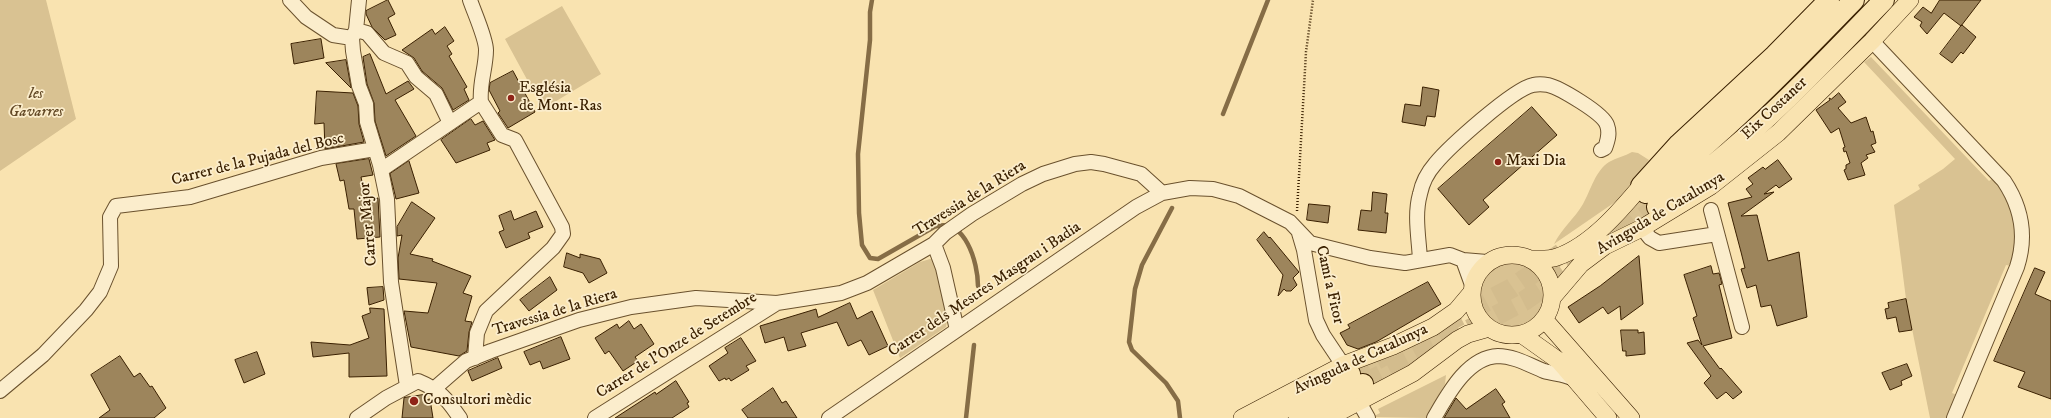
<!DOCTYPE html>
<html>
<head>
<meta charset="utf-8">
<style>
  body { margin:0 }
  canvas { display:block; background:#f9e3b0 }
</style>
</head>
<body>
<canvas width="2051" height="418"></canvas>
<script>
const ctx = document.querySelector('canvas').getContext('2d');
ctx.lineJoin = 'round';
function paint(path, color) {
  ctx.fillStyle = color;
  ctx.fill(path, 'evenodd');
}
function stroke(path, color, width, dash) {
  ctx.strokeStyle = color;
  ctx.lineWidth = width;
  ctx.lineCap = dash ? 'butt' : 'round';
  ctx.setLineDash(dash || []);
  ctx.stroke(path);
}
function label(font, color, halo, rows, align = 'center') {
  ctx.font = font + ' "IM FELL DW Pica",serif';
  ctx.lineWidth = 3.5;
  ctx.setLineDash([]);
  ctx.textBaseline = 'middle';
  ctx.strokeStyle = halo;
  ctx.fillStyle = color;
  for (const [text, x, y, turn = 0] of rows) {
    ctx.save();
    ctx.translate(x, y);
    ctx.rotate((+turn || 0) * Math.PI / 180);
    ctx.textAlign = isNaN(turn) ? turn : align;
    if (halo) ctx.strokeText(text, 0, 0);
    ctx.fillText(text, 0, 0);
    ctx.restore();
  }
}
const green = new Path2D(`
  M0 0H46L76 119 0 171Z
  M562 6 601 74 543 109 505 39Z
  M1871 57 1989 181 1993 178 2001 186 2013 208 2017 246 2011 266 2006 265 1952 393 1957 395 1947 418H1930L1906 299 1894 205 1920 189 1918 185 1943 169 1955 159 1864 62Z
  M1632 152 1638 153 1649 160 1621 198 1554 244C1562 228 1575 218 1583 204 1591 190 1595 171 1609 162 1616 158 1625 156 1632 152Z
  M1641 192 1658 214 1569 268 1564 260Z
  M930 259 935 260 937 266 947 321 946 327 900 358 873 290 920 262Z
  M1479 295a33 33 0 1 1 66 0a33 33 0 1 1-66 0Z
  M1456 323 1460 331 1418 362 1365 390 1352 367 1416 344Z
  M1446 375 1445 384 1426 418 1372 417 1380 413 1378 409Z`);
const stream = new Path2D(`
  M872 0 870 12V40L858 154 859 213 862 245 870 258 878 259 934 227C965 216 978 263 978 286
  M1223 114 1268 0
  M1172 208 1142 265 1135 289 1129 342 1132 350 1166 383 1178 401 1180 418
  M966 418 974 345`);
const building = new Path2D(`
  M388 0 395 14 388 18 396 35 385 40 372 27 366 14V11Z
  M1940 0H1981L1961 26 1944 13 1927 34 1920 26 1922 22 1914 17 1923 7 1931 13Z
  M1962 25 1976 37 1963 54 1961 52 1952 63 1940 54Z
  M445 27 454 41 447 46 452 54 449 56 467 87 464 89 469 100 453 110 442 88 422 71 414 58 402 50 432 29 435 34Z
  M321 39 324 58 294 64 291 44Z
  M370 54 386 94 408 81 414 89 395 100 416 136 386 156 375 121 374 103 367 84 363 57Z
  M346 60 351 87V88L326 63Z
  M513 71 535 112 508 128 498 113 500 111 489 90 490 83Z
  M1423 87 1439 90 1435 117 1427 116 1425 126 1402 122 1405 104 1420 106Z
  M317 91 353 93 358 106 359 124 364 142 325 149 324 123 315 124Z
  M1839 93 1846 102 1838 108 1851 123 1866 117 1871 132 1873 131 1876 143 1871 145 1875 152 1866 155 1868 158 1861 163 1865 175 1848 180 1844 170 1846 169V165L1850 163 1846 151 1844 152 1843 148 1845 147 1839 128 1831 133 1816 110 1830 100 1829 98 1831 99Z
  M1532 107 1557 135 1483 200 1489 207 1469 225 1438 189Z
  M471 119 475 125 483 121 495 140 487 143 490 150 456 163 441 140Z
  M369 159 373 175 361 177 366 200 378 198 380 237 357 239 354 209H349L344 180 340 181 336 164Z
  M1778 160 1792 179 1779 188 1776 185 1764 194 1774 192 1741 216 1757 215 1768 261 1799 252 1807 317 1777 326 1771 305 1761 307 1756 285 1747 288 1741 269 1745 268 1741 252 1728 203 1752 197 1746 189 1753 184 1748 178 1763 167 1765 169Z
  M409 161 419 193 396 199 390 174Z
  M1373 192 1387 194 1385 213H1388L1386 233 1358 230 1361 210 1371 211Z
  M412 202 435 218 410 254 433 259 432 261 471 276 463 293 472 296 465 321 472 322 469 332 467 351 459 356 411 347 404 311 428 313 437 283 399 279 398 258 402 235 397 236V227Z
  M1309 204 1330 206 1328 223 1307 220Z
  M511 211 514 220 536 211 543 227 528 233 530 238 506 248 499 232 504 230 499 216Z
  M1264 232 1269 238 1270 237 1299 272 1293 278 1297 285 1291 291H1286L1284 289 1278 296 1283 275 1257 240Z
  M567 253 580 258V254L600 259 607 273 589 283 583 273 564 267Z
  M1639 256 1643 304 1621 320 1620 306 1608 314 1603 307 1579 323 1568 307 1600 286Z
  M1711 266 1713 274 1719 273 1720 276 1722 284 1719 285 1732 338 1703 346 1720 369 1721 368 1742 392 1733 399 1726 392 1717 399 1704 383 1711 376 1687 343 1698 340 1702 345 1693 318 1697 316 1684 275Z
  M2035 268 2045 272 2035 294 2051 301V399L2018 387 2025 372 1994 361Z
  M550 277 557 290 529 311 520 300Z
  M1428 282 1441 304 1376 342 1358 349 1347 345 1340 333 1350 328 1348 325Z
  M383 287 384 300 369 305 367 288Z
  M1906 299 1912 330 1899 332 1896 317 1887 319 1885 309 1889 308 1888 303Z
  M850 303 857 319 872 311 888 346 869 355 861 340 848 346 837 322 801 333 806 346 788 351 784 337 765 343 760 326 816 309 818 317Z
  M370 308 384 309 387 376 349 377V353L313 357 311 342 350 345 369 338 362 316 370 313Z
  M629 321 634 329 641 324 654 344 635 357 638 361 623 371 609 351 605 354 595 338 617 324 619 328Z
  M1621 330H1638V333L1644 332 1645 354 1626 356V351H1623Z
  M561 337 570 359 543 369 540 361 530 365 524 352Z
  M741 338 756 361 746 366 749 370 731 381 729 378 726 380 725 378 719 381 709 366 728 353 725 348Z
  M257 352 265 374 244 383 235 360Z
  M120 356 134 377 140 373 150 387 152 386 166 408 154 418H99L110 410 91 375Z
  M498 358 502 368 472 381 468 371Z
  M1907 364 1912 376 1901 381 1902 385 1890 390 1882 373Z
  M676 381 689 402 687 403 689 407 672 418H615L655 392 656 394Z
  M773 388 782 403 786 401 797 418H748L742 410Z
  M1496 389 1505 402 1502 404 1510 418H1444L1456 398 1466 409Z
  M423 395 425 400 430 399 433 418H402L404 398Z`);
const highwayTunnel = new Path2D(`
  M1619 234 1657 207
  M1442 325 1512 288 1563 252
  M1350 374 1391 352
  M1363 384 1524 301 1582 261`);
const path = new Path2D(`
  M1297 211 1306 52 1313 0`);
const minor = new Path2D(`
  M290 0 306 17 333 35 352 38
  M359 0 356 30 352 38 353 51 359 86 366 104 367 122 380 165 387 199 391 282 407 386
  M356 30 367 33 384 53 407 63 416 77 436 94 450 123
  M1872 41 2004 181C2022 208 2027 236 2017 267L1954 418
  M381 170 481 102C479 84 486 68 486 50 486 38 474 12 470 0
  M1711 210 1742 327
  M1642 228 1650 238 1659 243 1717 234
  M1299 233 1304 250 1316 320 1323 335 1343 365
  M934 244 943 268 957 330
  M1420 260C1419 239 1414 215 1420 194 1422 184 1428 172 1435 164 1449 147 1513 89 1533 85 1537 84 1543 84 1548 85 1560 88 1603 113 1607 125 1610 133 1608 140 1605 148L1601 150
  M1463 260 1472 285
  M475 358 477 333 486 311 553 248 563 234 562 227 515 140 502 135 481 102
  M435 388 466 361 491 351 579 320 631 307 696 298 777 303 841 293 867 283 934 244 945 233 972 214 1022 184 1043 174 1075 164 1091 162 1104 164 1141 174 1162 193
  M0 391 43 355 86 310 100 292 111 266 110 217 116 206 190 197 321 158 375 149
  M1359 402 1368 418
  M357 418 386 398 418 381C440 390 447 399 460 418
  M595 418 777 303
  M829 418 1136 207 1162 193 1190 188 1213 189 1239 196 1290 222 1310 243 1370 258 1405 263 1450 255 1463 260 1487 262
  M1434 418C1447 396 1467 357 1498 356 1514 356 1529 365 1544 371 1554 374 1565 374 1574 379`);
const major = new Path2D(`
  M1472 295a40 40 0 1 1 80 0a40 40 0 1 1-80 0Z
  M1530 259C1539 259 1549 260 1557 257 1590 246 1620 211 1641 186
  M1552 298 1581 264 1605 246 1642 228 1711 186 1778 133 1872 41 1910 0
  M1544 319 1631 418
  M1521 334 1559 361 1608 418
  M1242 418 1343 365 1393 346 1433 327 1456 311 1472 292
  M1328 418 1413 373 1457 340 1468 334 1489 328`);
const highway = new Path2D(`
  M1641 186 1679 144 1775 55 1829 0
  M1646 193C1722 137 1789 67 1854 0
  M1657 207C1742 149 1813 74 1884 0
  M1266 418 1350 374
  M1299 418 1363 384`);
const markers = [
  [511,98,4,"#8f2418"],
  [1498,162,4,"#8f2418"],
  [414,401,5,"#8f2418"]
];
const poiNames = [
  ["Església",519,89],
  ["de Mont-Ras",519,107],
  ["Maxi Dia",1506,162],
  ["Consultori mèdic",423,401]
];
const parkNames = [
  ["les",36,95],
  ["Gavarres",36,113]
];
const streetNames = [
  ["Eix Costaner",1775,109,-43],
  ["Carrer de la Pujada del Bosc",258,160,-14],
  ["Travessia de la Riera",970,199,-32],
  ["Avinguda de Catalunya",1661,214,-31],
  ["Carrer Major",369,224,-95],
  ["Camí a Fitor",1329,285,77],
  ["Carrer dels Mestres Masgrau i Badia",985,290,-34],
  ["Travessia de la Riera",555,313,-17],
  ["Carrer de l'Onze de Setembre",677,346,-32],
  ["Avinguda de Catalunya",1361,360,-25]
];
paint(green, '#d9c292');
stroke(stream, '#866d46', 4.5);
paint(building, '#9d855c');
stroke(building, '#3a2001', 1);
stroke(highwayTunnel, '#d3bc8d', 20, [20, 10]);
stroke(minor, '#6a512d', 16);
stroke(major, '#3a2001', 18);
stroke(highway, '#3a2001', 22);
stroke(path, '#3a2001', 2.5, [1, 2]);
stroke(minor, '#fbedcc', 14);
stroke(major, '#f9e3b0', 17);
stroke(highway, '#f9e3b0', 20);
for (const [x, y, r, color] of markers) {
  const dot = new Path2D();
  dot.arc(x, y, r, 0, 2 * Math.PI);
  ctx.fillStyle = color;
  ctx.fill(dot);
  stroke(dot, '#fbedcc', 1.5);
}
label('16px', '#3a2001', '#fbedcc', poiNames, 'left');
label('italic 16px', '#624825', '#fbedcc', parkNames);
label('16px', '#3a2001', '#fbedcc', streetNames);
</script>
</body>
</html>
